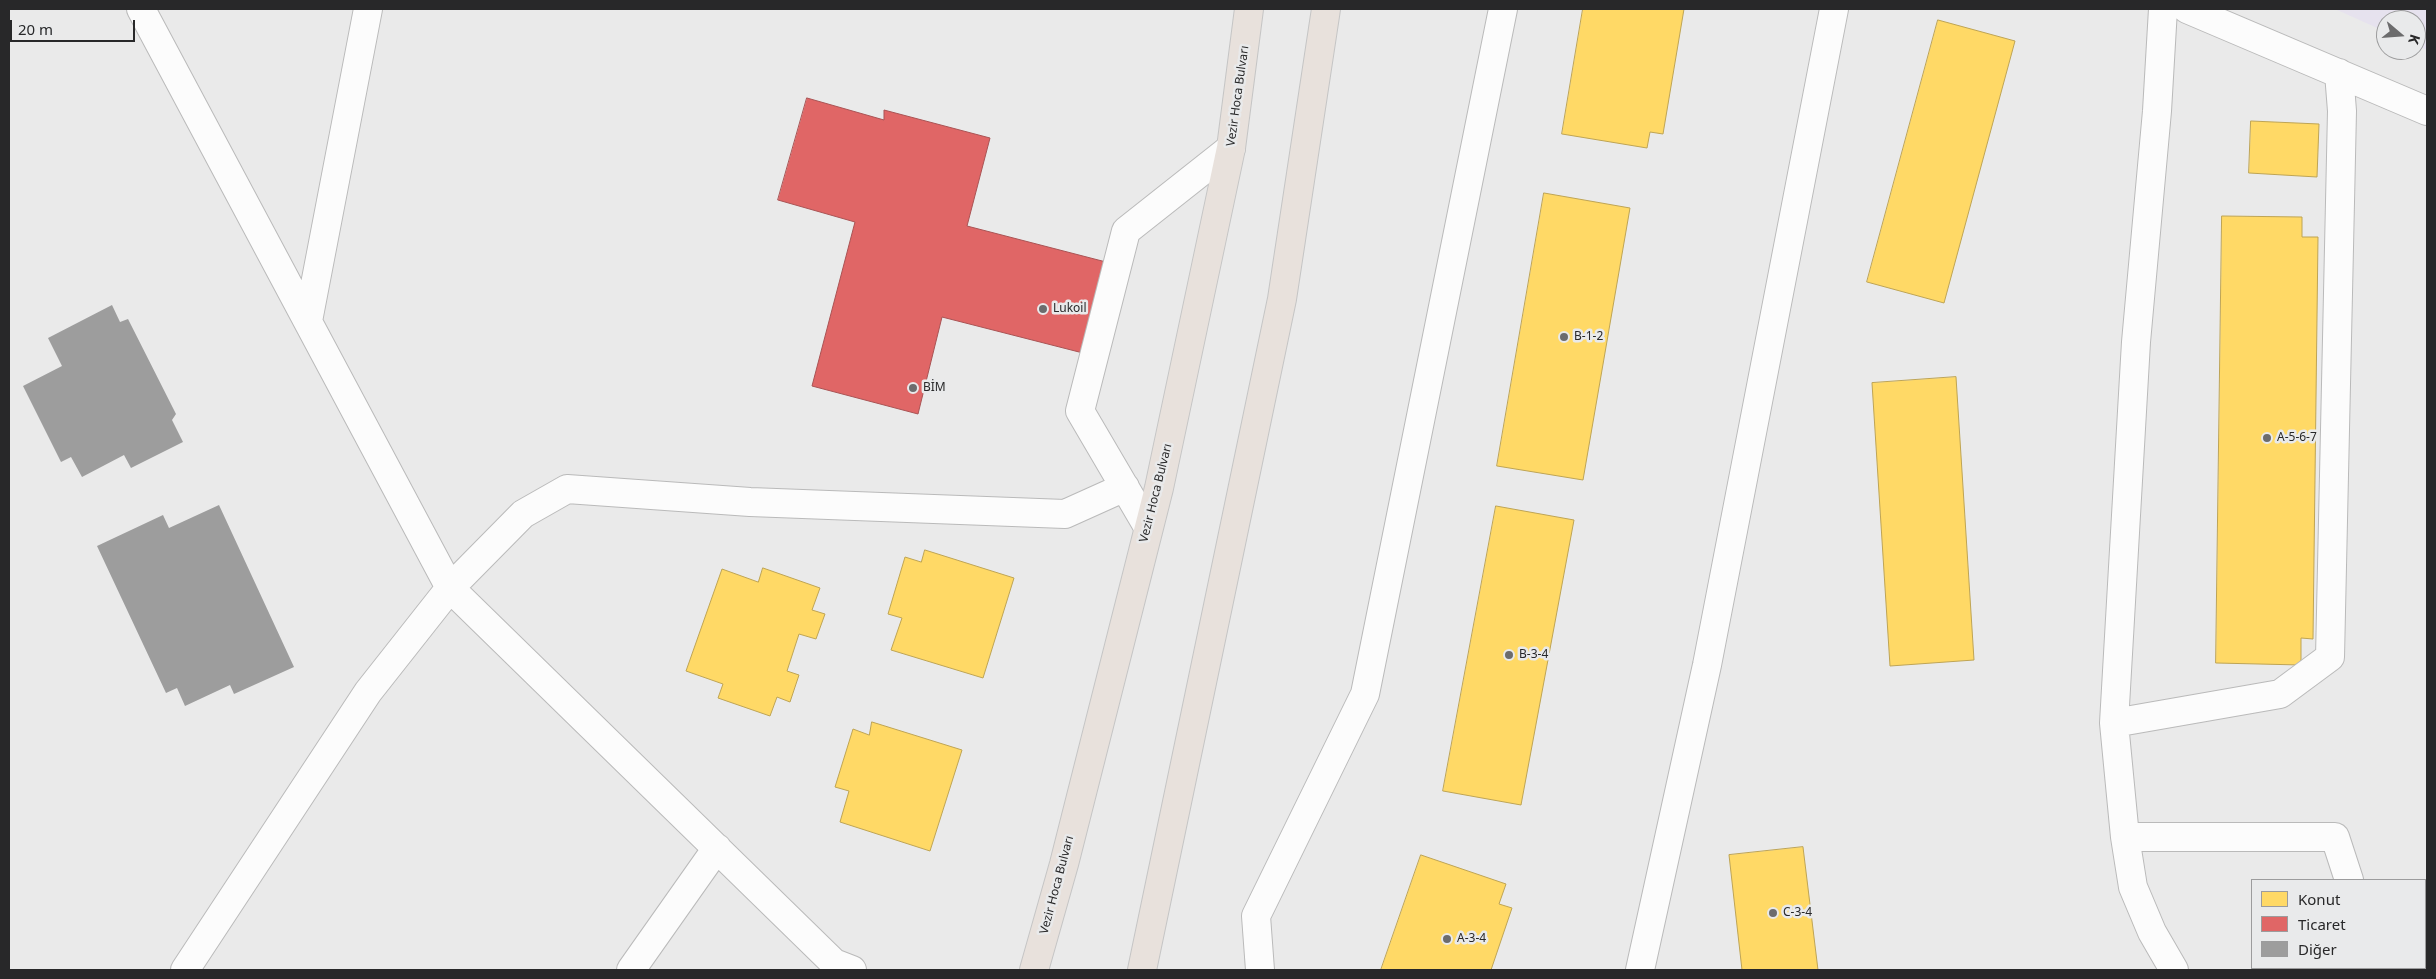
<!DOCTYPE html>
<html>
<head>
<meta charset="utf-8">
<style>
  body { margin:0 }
  #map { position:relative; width:2436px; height:979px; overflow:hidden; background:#eaeaea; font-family:"Noto Sans",sans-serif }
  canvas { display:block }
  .frame { position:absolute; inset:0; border:10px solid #282829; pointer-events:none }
  .legend { position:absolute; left:2251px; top:879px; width:175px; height:90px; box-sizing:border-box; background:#e9eaeb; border:1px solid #9c9c9d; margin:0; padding:6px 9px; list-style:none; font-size:15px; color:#282829 }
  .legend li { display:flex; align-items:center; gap:10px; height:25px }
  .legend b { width:25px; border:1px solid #9c9c9d }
  .north { position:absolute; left:2376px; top:10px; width:50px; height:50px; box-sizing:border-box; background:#e9eaeb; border:1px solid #9c9c9d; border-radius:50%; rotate:108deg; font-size:14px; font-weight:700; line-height:20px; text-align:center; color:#282829 }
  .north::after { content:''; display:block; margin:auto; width:18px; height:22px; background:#6c6c6d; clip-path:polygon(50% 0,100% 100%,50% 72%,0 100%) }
  .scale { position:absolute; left:10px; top:20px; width:125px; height:22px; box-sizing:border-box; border:2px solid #282829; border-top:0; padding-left:6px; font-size:15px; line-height:18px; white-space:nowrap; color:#282829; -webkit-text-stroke:4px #e9eaeb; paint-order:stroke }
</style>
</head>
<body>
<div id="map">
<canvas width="2436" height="979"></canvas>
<div class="frame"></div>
<ul class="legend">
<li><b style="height:14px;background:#ffd966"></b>Konut</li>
<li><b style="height:14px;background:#e06666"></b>Ticaret</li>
<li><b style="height:14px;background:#9d9d9d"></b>Diğer</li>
</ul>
<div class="north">K</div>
<div class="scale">20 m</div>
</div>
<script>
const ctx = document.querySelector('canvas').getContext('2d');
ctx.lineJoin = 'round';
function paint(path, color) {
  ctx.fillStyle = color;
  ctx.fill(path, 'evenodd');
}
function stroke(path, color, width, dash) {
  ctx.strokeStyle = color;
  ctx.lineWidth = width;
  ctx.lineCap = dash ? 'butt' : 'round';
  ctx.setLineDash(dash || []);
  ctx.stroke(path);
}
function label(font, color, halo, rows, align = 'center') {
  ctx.font = font + ' "Noto Sans",sans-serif';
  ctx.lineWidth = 5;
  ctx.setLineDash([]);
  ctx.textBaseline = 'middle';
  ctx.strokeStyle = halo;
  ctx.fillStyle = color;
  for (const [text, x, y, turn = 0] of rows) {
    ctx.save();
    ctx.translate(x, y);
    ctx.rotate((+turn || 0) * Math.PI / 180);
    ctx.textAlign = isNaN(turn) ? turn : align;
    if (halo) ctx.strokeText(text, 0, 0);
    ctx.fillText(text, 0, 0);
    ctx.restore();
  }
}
const education = new Path2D(`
  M2335 9H2427V50L2416 45V20H2386V32Z`);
const homes = new Path2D(`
  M1583 9H1684L1663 134 1650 132 1647 148 1562 134Z
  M1938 20 2015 41 1944 303 1867 282Z
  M2251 121 2319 124 2317 177 2249 173Z
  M1544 193 1630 208 1583 480 1497 466Z
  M2222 216 2302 217V237H2318L2313 639 2301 638V665L2216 663Z
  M1956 377 1974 660 1890 666 1872 383Z
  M1496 506 1574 520 1521 805 1443 791Z
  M925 550 1014 578 983 678 891 650 902 618 888 614 905 557 921 562Z
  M763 568 820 588 812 610 825 614 816 639 799 634 787 671 799 675 790 702 777 697 770 716 718 698 723 684 686 671 722 569 758 582Z
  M872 722 962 750 930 851 840 822 849 791 835 787 853 729 869 735Z
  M1803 847 1818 970H1742L1729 855Z
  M1421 855 1506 884 1499 904 1512 908 1491 970H1381Z
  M2265 968H2366L2367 970H2266Z`);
const shops = new Path2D(`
  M807 98 884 120V110L990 138 967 226 1106 262 1083 353 942 317 918 414 812 386 855 222 778 200Z`);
const building = new Path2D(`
  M112 305 120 322 128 319 176 414 172 420 183 442 131 468 124 455 82 477 71 457 61 462 23 386 62 366 48 338Z
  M219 505 294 667 234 694 230 685 185 706 177 688 166 693 97 546 163 515 169 528Z`);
const minor = new Path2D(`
  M141 9 450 588 834 963 852 970
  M2163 9 2157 111 2136 342 2114 723 2125 837 2133 887 2152 932 2174 970
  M2187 9 2427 111
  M308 321 368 9
  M1148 527 1080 411 1126 231 1231 148
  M2114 723 2280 694 2330 657 2342 111 2339 73
  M2125 837H2335L2349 880
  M2376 968 2377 970
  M185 970 368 692 450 588 523 514 567 489 750 502 1065 514 1125 487
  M631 970 717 848
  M1260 970 1256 916 1365 694 1503 9
  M1640 970 1707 665 1834 9`);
const major = new Path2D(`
  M1034 970 1064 864 1159 488 1231 148 1249 9
  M1142 970 1282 299 1326 9`);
const markers = [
  [1043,309,5,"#6c6c6d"],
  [1564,337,5,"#6c6c6d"],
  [913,388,5,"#6c6c6d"],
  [2267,438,5,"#6c6c6d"],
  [1509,655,5,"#6c6c6d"],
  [1773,913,5,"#6c6c6d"],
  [1447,939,5,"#6c6c6d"]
];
const streetNames = [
  ["Vezir Hoca Bulvarı",1238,96,-82],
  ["Vezir Hoca Bulvarı",1156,493,-76],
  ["Vezir Hoca Bulvarı",1057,885,-75]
];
const poiNames = [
  ["Lukoil",1053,309],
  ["B-1-2",1574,337],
  ["BİM",923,388],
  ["A-5-6-7",2277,438],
  ["B-3-4",1519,655],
  ["C-3-4",1783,913],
  ["A-3-4",1457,939]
];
paint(education, '#e6e2ee');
paint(homes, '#ffd966');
stroke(homes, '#bea454', 1);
paint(shops, '#e06666');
stroke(shops, '#a95354', 1);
paint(building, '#9d9d9d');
stroke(minor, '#bababa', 30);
stroke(major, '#c5c5c5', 30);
stroke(minor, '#fcfcfc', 28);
stroke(major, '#e8e1dc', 28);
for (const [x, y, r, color] of markers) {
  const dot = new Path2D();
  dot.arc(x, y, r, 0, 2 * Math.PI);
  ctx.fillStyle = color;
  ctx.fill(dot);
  stroke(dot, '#e9eaeb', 2);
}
label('12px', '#282829', '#e9eaeb', streetNames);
label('12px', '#282829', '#e9eaeb', poiNames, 'left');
</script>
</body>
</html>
